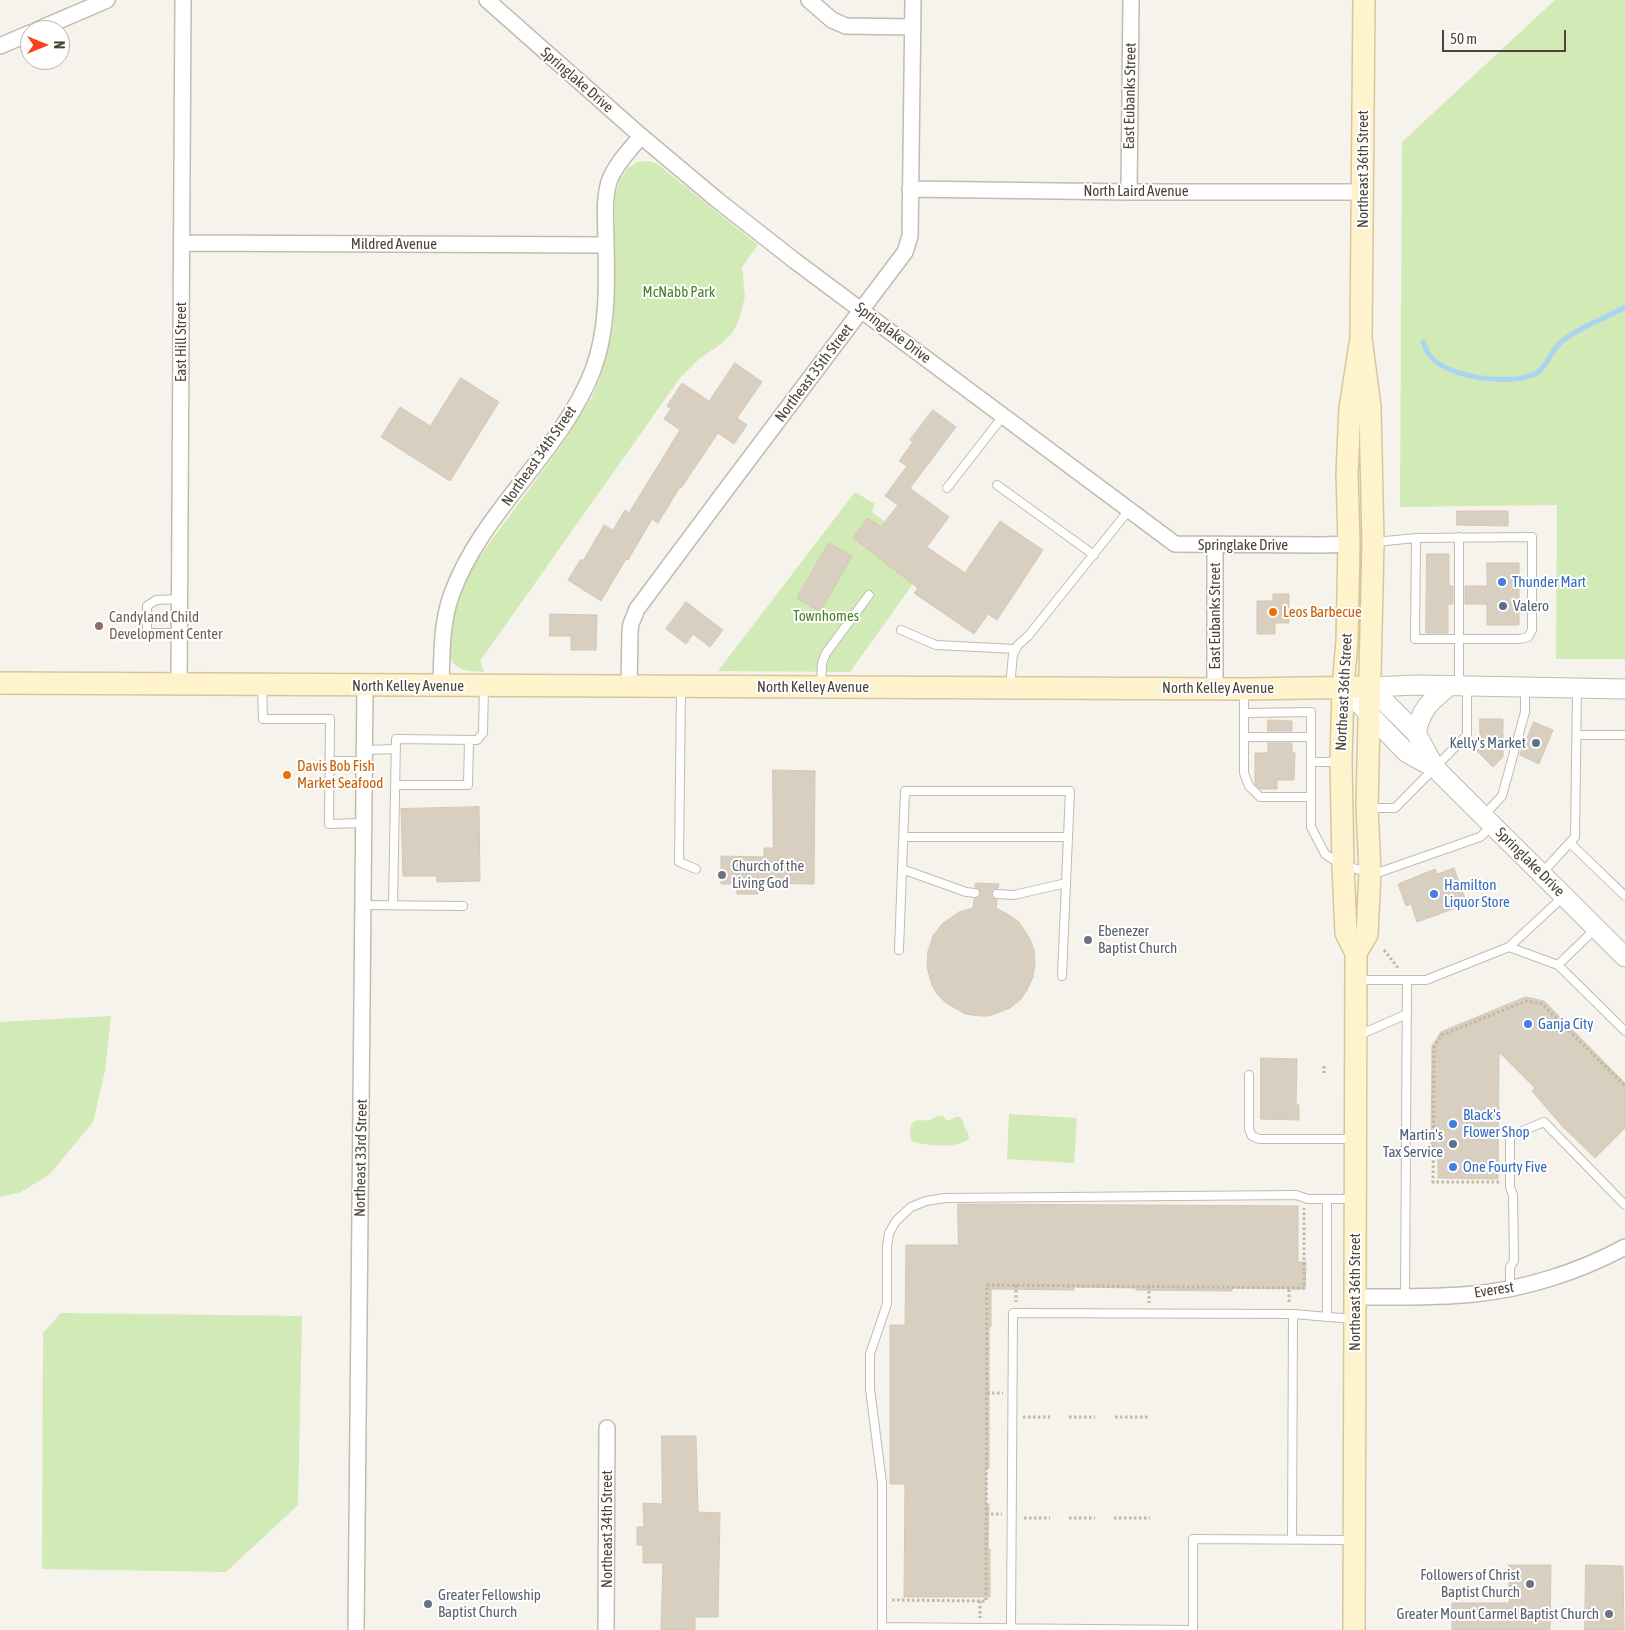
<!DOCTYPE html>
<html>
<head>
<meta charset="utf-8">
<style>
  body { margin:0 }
  #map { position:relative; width:1625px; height:1630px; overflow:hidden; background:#f6f3ec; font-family:"Asap Condensed",sans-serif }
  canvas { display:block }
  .north { position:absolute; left:20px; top:20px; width:50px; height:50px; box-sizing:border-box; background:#fff; border:1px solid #b7b4b0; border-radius:50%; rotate:90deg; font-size:14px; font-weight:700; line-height:20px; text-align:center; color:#4b4439 }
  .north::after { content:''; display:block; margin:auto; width:18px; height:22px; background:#fc3f1d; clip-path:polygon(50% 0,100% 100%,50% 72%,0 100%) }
  .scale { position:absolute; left:1442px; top:30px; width:124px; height:22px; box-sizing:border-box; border:2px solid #4b4439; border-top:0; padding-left:6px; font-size:15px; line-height:18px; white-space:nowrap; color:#4b4439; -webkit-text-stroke:4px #fff; paint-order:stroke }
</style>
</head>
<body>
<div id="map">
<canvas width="1625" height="1630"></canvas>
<div class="north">N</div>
<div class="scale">50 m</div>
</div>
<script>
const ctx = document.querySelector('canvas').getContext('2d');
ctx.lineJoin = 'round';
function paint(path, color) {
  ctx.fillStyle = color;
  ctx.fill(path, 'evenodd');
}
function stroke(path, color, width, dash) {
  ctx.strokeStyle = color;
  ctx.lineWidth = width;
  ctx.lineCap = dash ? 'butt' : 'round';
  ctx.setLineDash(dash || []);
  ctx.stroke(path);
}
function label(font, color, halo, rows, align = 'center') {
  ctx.font = font + ' "Asap Condensed",sans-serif';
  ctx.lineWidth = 4;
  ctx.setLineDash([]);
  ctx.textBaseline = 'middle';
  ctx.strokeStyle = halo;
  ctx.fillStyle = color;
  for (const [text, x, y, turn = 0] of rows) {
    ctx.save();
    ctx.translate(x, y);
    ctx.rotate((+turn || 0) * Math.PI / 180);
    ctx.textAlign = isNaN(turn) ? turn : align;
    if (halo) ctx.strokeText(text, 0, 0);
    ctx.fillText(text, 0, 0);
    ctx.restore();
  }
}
const green = new Path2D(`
  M1555 0H1625V659H1556L1557 505 1400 507 1402 142Z
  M648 161 656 163 758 245 742 267 745 296 740 317 733 332 721 344 699 359 680 378 480 661 484 672C472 671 459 672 452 661 448 654 450 645 451 638 454 611 461 587 474 564L564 442 592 397 602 373 613 326 615 281V196L619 182 628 168 637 162Z
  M855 492 875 504 872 512 932 557 850 672 718 671Z
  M111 1016 105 1071 93 1122 50 1174 21 1192 0 1197V1022Z
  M1009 1114 1077 1118 1074 1163 1007 1159Z
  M938 1116H943L947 1121 952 1119 955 1117H961L965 1128 968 1133 969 1139C955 1149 932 1145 916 1143 911 1141 910 1139 910 1133 911 1115 920 1122 931 1120 933 1119 936 1117 938 1116Z
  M61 1313 302 1316 298 1505 226 1572 42 1569 43 1333Z`);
const stream = new Path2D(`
  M1423 342C1425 345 1426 350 1428 353 1443 378 1510 386 1535 374 1548 367 1551 350 1561 342 1580 326 1605 319 1625 307`);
const building = new Path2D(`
  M735 363 762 382 737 418 747 425 734 444 718 433 681 488 680 487 658 523 652 519 628 560 626 559 601 601 568 580 581 559 583 561 604 525 613 530 625 510 629 513 680 430 664 419 671 409 667 406 682 383 709 401Z
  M461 378 499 402 450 481 381 437 400 407 430 426Z
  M933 410 956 427 910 488 949 517 927 547 965 573 1000 521 1043 550 997 620 988 614 974 634 914 593 918 588 853 538 868 518 881 527 898 505 885 496 907 466 899 461 913 442 910 440Z
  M1457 511H1508V526L1457 525Z
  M829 543 852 556 820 612 797 598Z
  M1427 554H1449V586H1453V604H1448V633H1426Z
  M1487 563H1519V625H1487V604H1465V586H1487Z
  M1273 594H1289V623H1275V634H1257V601H1273Z
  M686 602 723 630 710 647 693 634 686 644 666 629Z
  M550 614 597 615 596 650H571V636H550Z
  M1480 719H1503V757L1493 767 1477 751 1480 748Z
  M1268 720 1292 721V731H1268Z
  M1534 722 1553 730 1539 764 1520 755Z
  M1268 743H1292V753H1295L1294 780H1277V789H1260L1255 784V753H1268Z
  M773 770 815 771 814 884 758 883V894H737V884H721V856L764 857V848H773Z
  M479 807 480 881 437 882V876H403L401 809Z
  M1454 868 1467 904 1417 922 1411 904 1406 906 1398 884 1435 869 1437 874Z
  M976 883 999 884 998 888 994 889 991 893 992 897 997 900 996 908 1009 915 1019 922 1030 939 1034 950 1035 963 1033 977 1027 990 1020 1000 1010 1008 989 1016H980L965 1014 945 1002 937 994 932 985 927 967 928 951 933 936 942 924 959 912 973 908 974 899 979 897 981 893 979 889 975 887Z
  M1526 997 1544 1001 1625 1083V1128L1595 1158 1562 1126 1532 1091 1535 1088 1499 1052 1498 1179 1438 1178V1156H1431L1432 1046 1441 1032Z
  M1261 1058 1297 1059 1296 1105H1299V1120L1261 1119Z
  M958 1204 1298 1206V1262H1306L1305 1289 1232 1288V1291L1136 1290V1288L1074 1287V1290L991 1289V1327H989V1468H986V1504H989L988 1549H990V1597H904L905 1484H890V1325H905L906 1245H958Z
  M662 1436H696L698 1512 720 1513 718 1617H695V1630H661L663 1563H643V1545H637V1527H644L643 1503 662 1504Z
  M1509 1565H1551L1550 1630H1452V1603H1509Z
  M1586 1565 1623 1566 1624 1630H1585Z`);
const path = new Path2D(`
  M1384 950 1399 969
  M1324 1066V1073
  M1499 1182H1433L1434 1047 1442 1035 1526 1001 1542 1004 1625 1086
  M1016 1285V1302
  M1149 1286V1303
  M1289 1302V1288
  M987 1393H1003
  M1023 1417H1050
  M1069 1417H1095
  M1115 1417H1150
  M986 1514H1002
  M1024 1518H1050
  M1069 1518H1095
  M1114 1518H1150
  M892 1600 986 1601 987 1285 1304 1288V1208
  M980 1601V1618`);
const service = new Path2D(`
  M997 485 1094 555
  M947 488 1003 416
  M1459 537V686
  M1375 542 1416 538 1532 537V630L1528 637 1520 639H1415L1416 538
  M901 630 936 645 1016 649
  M179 633H147V606L156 600 179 599
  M262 685 263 719H330L329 824 364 823
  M821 685 822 663 826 653 869 595
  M1010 687 1013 654 1018 645 1029 635 1129 510
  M681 688 679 862 696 869
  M1244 691V773L1249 786 1260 797H1311V712L1244 713
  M1577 735H1625
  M1244 737H1311
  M365 750 396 749
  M330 761H365
  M1311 762H1339
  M395 785H468L469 740
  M1311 797V827L1325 854 1343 866 1370 872H1380L1480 837 1492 826
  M1369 808H1395L1467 735V687
  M1484 815 1502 796 1525 712V688
  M903 837H1068
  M1570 843 1625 896
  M902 869 966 892 975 893
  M1542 873 1575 837 1577 689
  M997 894 1014 895 1066 883
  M363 905 463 906
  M393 905 396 739 477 740 483 733 484 686
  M1509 947 1564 896
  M899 950 905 791H1070L1062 976
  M1558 965 1596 928
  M1357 980H1407
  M1357 1036 1407 1014
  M1249 1075V1129L1252 1136 1259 1139H1354
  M1327 1199V1317
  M1510 1289V1267L1514 1261 1513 1195 1510 1187V1136L1544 1122 1625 1205
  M1405 1297 1407 980H1426L1509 947 1558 965 1625 1031
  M1292 1540 1293 1314
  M882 1627 1193 1630V1539L1352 1540
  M1011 1628 1013 1313 1293 1314 1353 1319
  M882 1630V1483L870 1389V1354L887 1304V1247L889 1233 896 1221 911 1207 926 1201 945 1198 1296 1195 1308 1199H1354`);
const minor = new Path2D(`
  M487 0 641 136 716 199 795 261 1175 544 1323 545 1349 544
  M809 0 832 20 846 26 913 27
  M37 30 107 0
  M0 46 30 33
  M910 189 1129 192H1363
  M1129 192 1131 0
  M182 243 606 245
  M179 684 183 0
  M441 686C442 656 441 625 451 596 481 511 561 453 593 370 608 330 607 285 606 243 606 222 603 198 610 179 617 162 631 149 641 136
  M629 686 630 631 631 624 637 609 728 487 905 252 910 236 913 0
  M1215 688V545
  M1356 1297C1395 1297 1435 1298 1474 1294 1525 1289 1579 1272 1625 1247
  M356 1630 365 686
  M606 1630 607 1428`);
const tertiary = new Path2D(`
  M1343 687 1407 753 1435 768 1625 957
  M1370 687 1418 685 1625 689
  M1370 687 1416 733 1435 768
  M1416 733C1422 707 1430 702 1449 686`);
const secondary = new Path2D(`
  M0 683 1244 689 1370 687
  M1356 953 1367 934 1370 872 1367 808 1373 542 1370 407 1361 338 1364 0
  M1354 1630 1356 953 1346 933 1343 866 1341 762 1343 687 1347 641 1349 544 1347 474 1350 408 1361 338`);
const markers = [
  [1502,582,5,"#3f7fe0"],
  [1503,606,5,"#5c6f8a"],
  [1273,612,5,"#e8710a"],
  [99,626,5,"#8d6e63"],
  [1536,743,5,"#5c6f8a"],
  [287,775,5,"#e8710a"],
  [722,875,5,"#6b7280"],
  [1434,894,5,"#3f7fe0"],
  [1088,940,5,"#6b7280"],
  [1528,1024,5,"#3f7fe0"],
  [1453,1124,5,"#3f7fe0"],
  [1453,1144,5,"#5c6f8a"],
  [1453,1167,5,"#3f7fe0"],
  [1530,1584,5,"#6b7280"],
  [428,1604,5,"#6b7280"],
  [1609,1614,5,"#6b7280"]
];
const streetNames = [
  ["Springlake Drive",577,80,41],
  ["East Eubanks Street",1130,96,-89],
  ["Northeast 36th Street",1363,169,-90],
  ["North Laird Avenue",1136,191],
  ["Mildred Avenue",394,244],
  ["Springlake Drive",893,333,37],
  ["East Hill Street",181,342,-90],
  ["Northeast 35th Street",814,373,-53],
  ["Northeast 34th Street",539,456,-55],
  ["Springlake Drive",1243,545],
  ["East Eubanks Street",1215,616,-90],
  ["North Kelley Avenue",408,686],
  ["North Kelley Avenue",813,687],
  ["North Kelley Avenue",1218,688],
  ["Northeast 36th Street",1344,692,-87],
  ["Springlake Drive",1530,862,45],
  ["Northeast 33rd Street",361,1158,-89],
  ["Everest",1494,1290,-9],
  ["Northeast 36th Street",1355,1292,-90],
  ["Northeast 34th Street",607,1529,-90]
];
const parkNames = [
  ["McNabb Park",679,292],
  ["Townhomes",826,616]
];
const shopNames = [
  ["Thunder Mart",1512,582],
  ["Hamilton",1444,885],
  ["Liquor Store",1444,902],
  ["Ganja City",1538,1024],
  ["Black's",1463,1115],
  ["Flower Shop",1463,1132],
  ["One Fourty Five",1463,1167]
];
const serviceNames = [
  ["Valero",1513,606,"left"],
  ["Kelly's Market",1526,743],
  ["Martin's",1443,1135],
  ["Tax Service",1443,1152]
];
const foodNames = [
  ["Leos Barbecue",1283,612],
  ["Davis Bob Fish",297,766],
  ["Market Seafood",297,783]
];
const educationNames = [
  ["Candyland Child",109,617],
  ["Development Center",109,634]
];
const worshipNames = [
  ["Church of the",732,866],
  ["Living God",732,883],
  ["Ebenezer",1098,931],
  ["Baptist Church",1098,948],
  ["Followers of Christ",1520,1575,"right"],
  ["Baptist Church",1520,1592,"right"],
  ["Greater Fellowship",438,1595],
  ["Baptist Church",438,1612],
  ["Greater Mount Carmel Baptist Church",1599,1614,"right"]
];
paint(green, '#d2eab5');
stroke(stream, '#a9d4f2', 5);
paint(building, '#d8cfc1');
stroke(building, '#d3c7b4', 1);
stroke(service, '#c2bbae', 10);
stroke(minor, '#c2bbae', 18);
stroke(tertiary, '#c2bbae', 21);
stroke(secondary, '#d6c79b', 24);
stroke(path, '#c4b79f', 3, [2.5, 2.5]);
stroke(service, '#fff', 8);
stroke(minor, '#fff', 15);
stroke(tertiary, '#fff', 19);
stroke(secondary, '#fff3cd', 21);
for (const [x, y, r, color] of markers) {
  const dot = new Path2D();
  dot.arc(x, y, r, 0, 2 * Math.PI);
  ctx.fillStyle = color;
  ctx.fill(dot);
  stroke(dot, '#fff', 2);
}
label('15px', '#4b4439', '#fff', streetNames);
label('15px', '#4a7f2a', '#fff', parkNames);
label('15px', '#366cbe', '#fff', shopNames, 'left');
label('15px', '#4e5e75', '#fff', serviceNames, 'right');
label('15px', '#c56008', '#fff', foodNames, 'left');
label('15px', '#785e54', '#fff', educationNames, 'left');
label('15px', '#5b616d', '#fff', worshipNames, 'left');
</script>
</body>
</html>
